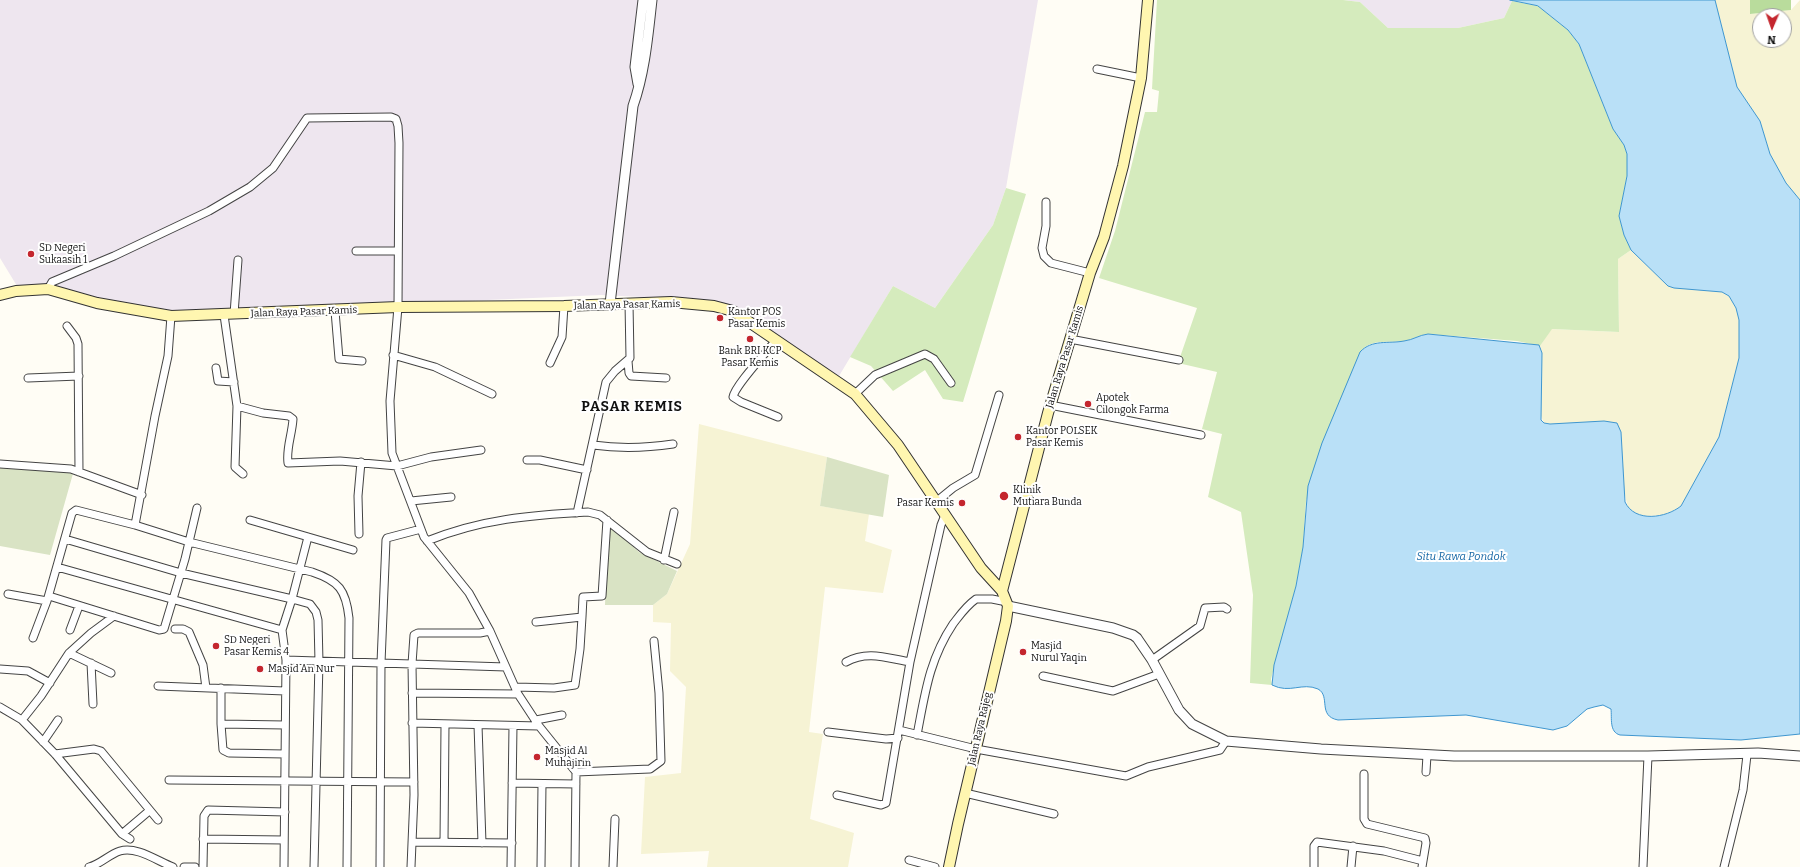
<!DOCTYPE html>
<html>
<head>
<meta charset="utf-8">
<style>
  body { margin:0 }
  #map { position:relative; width:1800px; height:867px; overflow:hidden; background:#fffdf5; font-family:Bitter,serif }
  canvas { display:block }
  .north { position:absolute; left:1752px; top:8px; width:40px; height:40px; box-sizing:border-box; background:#fff; border:1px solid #a0a0a0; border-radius:50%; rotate:182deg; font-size:11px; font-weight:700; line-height:16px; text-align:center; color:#111 }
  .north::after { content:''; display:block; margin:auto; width:14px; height:18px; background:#c4262e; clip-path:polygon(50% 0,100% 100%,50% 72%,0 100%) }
</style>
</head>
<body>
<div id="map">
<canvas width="1800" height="867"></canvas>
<div class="north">N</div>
</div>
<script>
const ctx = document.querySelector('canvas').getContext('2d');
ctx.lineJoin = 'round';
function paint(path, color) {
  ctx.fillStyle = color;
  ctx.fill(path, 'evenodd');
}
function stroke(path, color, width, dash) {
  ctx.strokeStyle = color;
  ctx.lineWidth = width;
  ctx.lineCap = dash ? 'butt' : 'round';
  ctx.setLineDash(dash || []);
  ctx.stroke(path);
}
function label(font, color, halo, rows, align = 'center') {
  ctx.font = font + ' Bitter,serif';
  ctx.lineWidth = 4;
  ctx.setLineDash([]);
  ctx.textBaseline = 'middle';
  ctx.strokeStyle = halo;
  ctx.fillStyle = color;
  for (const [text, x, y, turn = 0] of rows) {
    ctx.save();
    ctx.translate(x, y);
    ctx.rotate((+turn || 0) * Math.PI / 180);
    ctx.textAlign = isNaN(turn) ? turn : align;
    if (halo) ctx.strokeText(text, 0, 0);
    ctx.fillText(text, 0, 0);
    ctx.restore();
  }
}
const industrial = new Path2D(`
  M0 0H1038L1006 188 993 225 935 308 893 286 839 376 720 301 601 295 169 314 108 304 46 284 17 286 0 258Z
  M1343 0H1510L1512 1 1504 18 1458 28H1388L1360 2Z`);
const farmland = new Path2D(`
  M1715 0H1750L1751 14 1791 10 1800 0V200L1786 183 1770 154 1760 121 1737 87ZM1760 16H1784V40H1760Z
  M1631 250 1668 286 1722 292 1729 296 1736 308 1739 320V358L1719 437 1681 506 1675 510 1663 515 1648 516 1639 515 1628 508 1624 491 1621 432 1550 424 1544 423 1541 416 1542 353 1540 346 1551 329 1619 332 1618 259Z
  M699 424 827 457 820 506 869 514 865 541 892 550 883 593 825 587 809 732 823 734 810 819 854 833 848 867H707L709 851 641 854 645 777 681 773 686 687 670 671 671 623 653 622V605L667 594 690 544Z`);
const green = new Path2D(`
  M1157 0H1343L1360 2 1388 28H1458L1504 18 1512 1 1538 6 1568 30 1579 44 1613 129 1624 145 1627 154V176L1619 216 1624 235 1631 250 1618 259 1619 332 1552 329 1540 346 1517 341 1428 334C1419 335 1412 340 1404 341 1391 343 1374 339 1364 348L1306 501 1303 547 1296 586 1271 679 1272 685 1250 683 1253 595 1241 512 1208 497 1222 434 1202 429 1217 372 1178 363 1197 308 1099 278 1115 231 1145 112H1157L1159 91 1152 89Z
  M1006 188 1026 194 963 402 943 399 925 370 893 391 871 366 850 357 893 286 935 308 993 225Z`);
const forest = new Path2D(`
  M1750 0H1791V10L1750 14Z`);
const cemetery = new Path2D(`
  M827 457 889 475 883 517 820 506Z
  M0 462 74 470 50 555 0 546Z
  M608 524 639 552 677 571 667 594 653 605H605Z`);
const water = new Path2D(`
  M1510 0H1715L1737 87 1760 121 1770 154 1786 183 1800 200V734L1741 740 1620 735C1609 732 1612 718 1611 709L1603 705 1594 707 1587 709 1567 726 1553 730 1466 715 1338 720C1317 716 1331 696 1318 689 1302 682 1290 694 1272 685L1274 665 1296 586 1303 547 1308 486 1322 443 1360 352C1372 339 1388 344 1404 341 1413 340 1419 335 1428 334L1539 345 1542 353 1541 420 1544 423 1550 424 1604 421 1617 423 1621 432 1625 502C1635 523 1666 518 1681 506L1719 437 1739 358V320L1736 308 1729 296 1722 292 1674 288 1668 286 1631 250 1624 235 1619 216 1627 176V154L1624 145 1613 129 1579 44 1568 30 1538 6Z`);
const minor = new Path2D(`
  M1097 69 1141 78
  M1046 202V226L1042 248 1044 256 1051 263 1090 273
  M356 251H398
  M48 289 52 282 114 256 209 211 250 187 273 168 307 118 391 117 396 119 398 126 399 143 398 307 390 401 392 453 424 537 469 593 490 631 518 694 539 726 576 772 575 867
  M335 311 339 359 362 361
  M234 314 238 260
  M224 315 237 406 235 467 243 474
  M67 326 76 338 78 344 79 472
  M1070 339 1179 360
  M776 340C767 352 735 385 733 397L741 402 778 417
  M393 355 435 367 492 394
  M628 361 629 373 631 376 666 378
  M550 363 562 337 564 306
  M216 368 218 381 234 382
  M28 378 79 376
  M855 394 875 375 925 354 934 359 951 383
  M1050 405 1201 435
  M237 406 263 413 289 416 293 419C292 435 286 448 288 463L340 461 397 466 431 457 481 450
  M593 445C621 449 646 448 673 444
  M527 460H540L587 470
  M0 464 71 469 142 495
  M411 501 451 497
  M937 501 953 488 975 475 999 395
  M577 513 606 382 615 371 630 358 629 303
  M250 520 353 550
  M135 525 155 416 168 356 171 316
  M359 534 358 496 361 462
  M65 539 181 573 292 599 310 604 316 612 318 620 319 662 314 867
  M427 541C481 519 531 515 588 512L600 515 647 552 677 564
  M664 560 674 512
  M57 567 282 630
  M8 594 47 601
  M49 596 159 630 164 629 185 559 197 508
  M582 617 583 597 602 596 607 520
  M175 629H183L189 632 203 665 206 688
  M70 630 79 606
  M33 638 47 601 72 513 76 510 135 525 189 542 312 572C339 581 346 590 349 618L347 867
  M69 653 111 673
  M286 660 506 667
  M1152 660 1200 626 1205 608 1224 607 1227 609
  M846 662C867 650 887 658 910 662
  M91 663 93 704
  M0 669 28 671 50 683
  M1043 676 1113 691 1159 674
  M158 686 285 691
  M516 687 554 688 575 685 580 649 582 617 536 622
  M221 688V724L223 750 229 753 285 754
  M412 693 518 694
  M0 707 22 720 55 754 122 834 149 811
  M22 720 41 696 69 653 91 633 114 616
  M536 720 562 715
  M412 723 539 726
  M221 724 285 725
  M478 725 482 843
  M899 730 976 749 1126 776 1148 767 1220 750 1226 741
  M828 732 886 739 898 738
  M917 735C925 694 929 660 953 624 960 615 966 606 976 599H992L1007 602
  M43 742 58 720
  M55 754 94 749 101 751 158 820
  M576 772 650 769 661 761 659 693 654 641
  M1426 772 1427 755
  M1364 774V819L1367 824 1425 838 1426 843 1422 867
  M169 780 414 782
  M512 783 576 784
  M965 793 1054 814
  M837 795 881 805 886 803 910 662 941 525 945 515
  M122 834 130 839
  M203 839 284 840
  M412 842 512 843
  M444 842 445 725
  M909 860 935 867
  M89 867C101 864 108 855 120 851 137 846 157 861 173 867
  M184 867H195
  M203 867 204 816 208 810 285 812
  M284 867 286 660 282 630 292 599 308 537
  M380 867 381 663 386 540 387 538 421 529
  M411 867 414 795 412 664 414 635 418 633H480L490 631
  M511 867 513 726
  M541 867 542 784
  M613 867 615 819
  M1314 867V846L1317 842 1384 851 1423 861
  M1351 867 1353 846
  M1643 867 1648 756
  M1724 867 1743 790 1747 755`);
const tertiary = new Path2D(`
  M638 84 635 67 643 0
  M610 304 633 106C645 72 648 35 652 0
  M1008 606 1113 628 1133 635 1137 638 1152 660 1179 710 1192 724 1226 741 1321 749 1454 756H1648L1758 753 1800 756`);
const secondary = new Path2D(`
  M0 295 16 291 48 289 97 303 171 316 398 307 564 306 671 302 714 306 733 311 855 394 898 445 981 568 1002 591 1008 606 1006 621 958 824 949 867
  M1002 591 1048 413 1090 273 1104 237 1123 166 1141 78 1148 0`);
const markers = [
  [31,254,4,"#c4262e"],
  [720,318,4,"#c4262e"],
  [750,339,4,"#c4262e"],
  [1088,404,4,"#c4262e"],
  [1018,437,4,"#c4262e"],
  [1004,496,5,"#c4262e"],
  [962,503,4,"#c4262e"],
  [216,646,4,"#c4262e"],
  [1023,652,4,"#c4262e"],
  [260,669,4,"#c4262e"],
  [537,757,4,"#c4262e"]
];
const poiNames = [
  ["SD Negeri",39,248],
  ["Sukaasih 1",39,260],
  ["Kantor POS",728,312],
  ["Pasar Kemis",728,324],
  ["Bank BRI KCP",750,351,"center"],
  ["Pasar Kemis",750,363,"center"],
  ["Apotek",1096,398],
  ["Cilongok Farma",1096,410],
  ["Kantor POLSEK",1026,431],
  ["Pasar Kemis",1026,443],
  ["Klinik",1013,490],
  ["Mutiara Bunda",1013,502],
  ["Pasar Kemis",954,503,"right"],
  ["SD Negeri",224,640],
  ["Pasar Kemis 4",224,652],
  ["Masjid",1031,646],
  ["Nurul Yaqin",1031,658],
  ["Masjid An Nur",268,669],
  ["Masjid Al",545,751],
  ["Muhajirin",545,763]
];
const streetNames = [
  ["Jalan Raya Pasar Kamis",627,305,-1],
  ["Jalan Raya Pasar Kamis",304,312,-2],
  ["Jalan Raya Pasar Kamis",1065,357,-73],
  ["Jalan Raya Rajeg",980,729,-77]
];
const waterNames = [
  ["Situ Rawa Pondok",1461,557]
];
const districtNames = [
  ["PASAR KEMIS",632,407]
];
paint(industrial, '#eee6ef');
paint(farmland, '#f6f3d4');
paint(green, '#d5ebbd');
paint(forest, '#b9dc9c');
paint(cemetery, '#d9e3c4');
paint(water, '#b9e0f7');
stroke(water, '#3f96cf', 1);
stroke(minor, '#444', 9);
stroke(tertiary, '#444', 11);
stroke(secondary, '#333', 12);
stroke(minor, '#fff', 7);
stroke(tertiary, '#fff', 9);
stroke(secondary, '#fff6b0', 10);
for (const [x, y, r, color] of markers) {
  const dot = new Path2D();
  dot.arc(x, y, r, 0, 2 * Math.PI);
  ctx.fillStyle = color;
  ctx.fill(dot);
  stroke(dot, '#fff', 1.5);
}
label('10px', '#111', '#fff', poiNames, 'left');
label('10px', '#111', '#fff', streetNames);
label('italic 11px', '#1768a6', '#fff', waterNames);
ctx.letterSpacing = '1px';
label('bold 14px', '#111', '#fff', districtNames);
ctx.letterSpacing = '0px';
</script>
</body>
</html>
